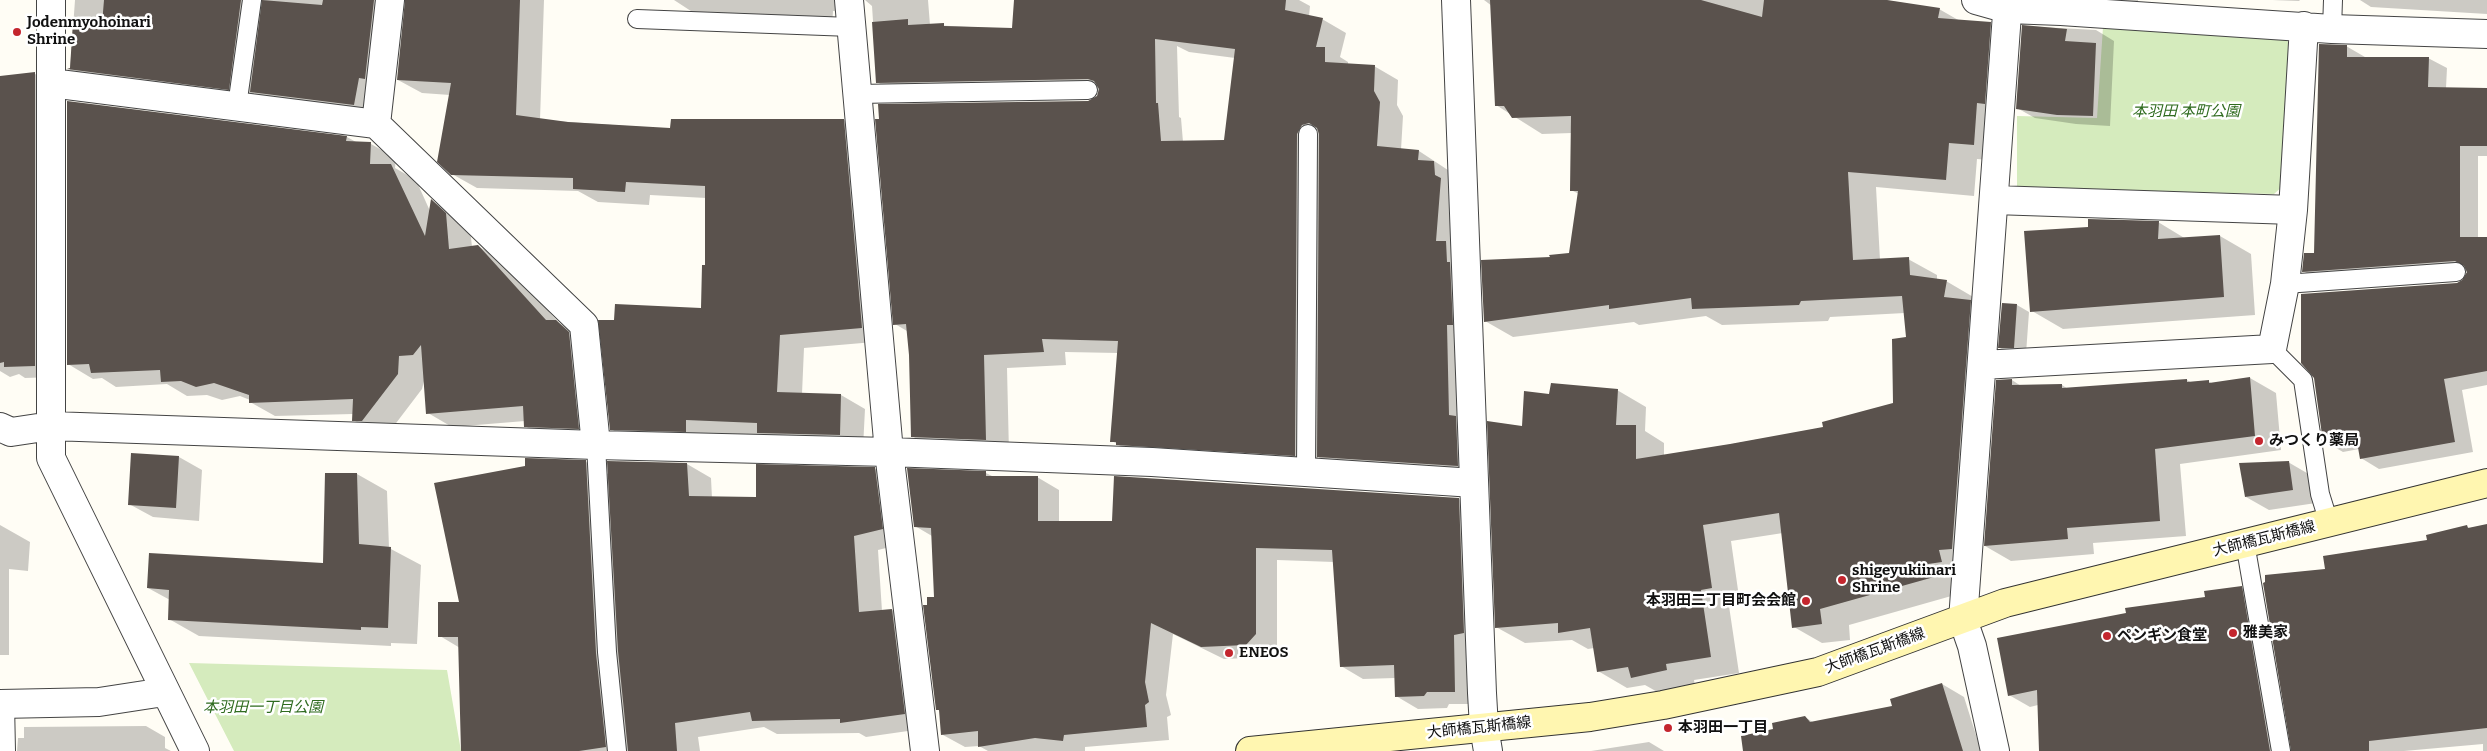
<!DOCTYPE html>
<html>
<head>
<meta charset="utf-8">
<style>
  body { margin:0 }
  canvas { display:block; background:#fffdf5 }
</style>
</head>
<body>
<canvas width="2487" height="751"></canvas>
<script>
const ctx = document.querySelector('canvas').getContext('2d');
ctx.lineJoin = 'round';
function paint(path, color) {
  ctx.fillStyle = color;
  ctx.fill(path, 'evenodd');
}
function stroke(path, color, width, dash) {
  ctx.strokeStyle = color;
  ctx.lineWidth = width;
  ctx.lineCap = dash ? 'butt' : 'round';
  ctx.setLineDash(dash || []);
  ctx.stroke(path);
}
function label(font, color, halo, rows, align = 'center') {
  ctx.font = font + ' Bitter,"Noto Sans JP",serif';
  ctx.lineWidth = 5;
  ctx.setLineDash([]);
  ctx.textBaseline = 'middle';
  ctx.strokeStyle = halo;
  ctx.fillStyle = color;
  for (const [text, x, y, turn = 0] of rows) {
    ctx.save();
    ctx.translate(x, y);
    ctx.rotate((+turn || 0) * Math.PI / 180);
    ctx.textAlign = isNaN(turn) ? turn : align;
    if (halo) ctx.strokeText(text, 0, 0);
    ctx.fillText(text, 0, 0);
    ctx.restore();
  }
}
const green = new Path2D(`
  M2103 27 2287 39 2291 51 2286 183 2274 194 2017 188V116L2097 118Z
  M189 663 447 670 461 751H234Z`);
const shadow = new Path2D(`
  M75 0H407L402 4 378 118 275 105 254 93 252 103 92 82 70 70Z
  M407 0H544L540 120 671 129 844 120 868 134 886 341 804 348 802 394 841 395 865 409 863 448 763 436 710 433V445L635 443 611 429 615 321 702 309 706 266V198L650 195 649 205 598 202 578 191 477 188 452 174 450 95 422 93 398 80Z
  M674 0H864L858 6 857 13 833 11 832 27 697 15Z
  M865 0H928L930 25 1013 29 1164 0H1299L1310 6 1309 16 1322 19 1346 33 1340 57 1348 62V65L1374 66 1398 80 1397 105 1403 116 1401 150 1419 151 1457 176 1481 479 1341 470 1318 457V468L1141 458 1112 441 1118 353 1065 352 1066 365 1007 368 1009 453 935 450 912 436 910 354 907 331 895 324 1089 102 1098 96V92L901 96 877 82 872 6ZM1177 46 1189 52 1235 58 1225 141 1183 142 1181 118 1179 117Z
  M1484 0H1885L1939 9 1960 21 1990 24 2019 40 2013 120 2006 118 2002 161 1977 159 1974 196 1876 187 1880 260 1908 259 1937 275V280L1946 281 1975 298 1974 303 1999 318 1981 565 1967 566 1962 593 1849 625 1850 640 1822 643 1794 627 1783 533 1731 541 1740 604 1729 606 1739 673 1694 680 1695 686 1661 694 1645 685 1627 688 1598 671 1594 648 1588 649 1572 640 1525 643 1496 627 1524 428 1551 395 1617 390 1646 407 1645 431 1664 443V456L1824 428 1894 404 1908 338 1905 313 1830 317 1828 321 1722 325 1706 316 1639 325 1634 322 1513 337 1485 321 1551 259 1570 254 1579 194 1571 190 1572 133 1542 134 1496 105 1492 6Z
  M2049 0H2138V5Z
  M2272 0H2300L2299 1Z
  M2360 0H2487V14L2371 7Z
  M2023 26 2096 30 2114 41 2110 126 2076 124 2035 118 2017 108Z
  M2346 46 2365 57 2428 58 2447 68 2446 88 2487 89V156H2478V239H2487V385L2462 390 2473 452 2379 469 2361 458 2359 449 2343 452 2324 441 2457 284 2463 281 2468 272 2322 282 2303 271 2315 254Z
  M35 74 55 85V377L25 378 19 374 10 377 0 371V77Z
  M68 102 347 137 356 142 371 144 396 158 395 168 416 180 430 211 432 201 456 215 470 228 472 247 478 246 503 261 559 323 581 336 603 442 550 440 525 426V421L452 427 428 413 425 377 422 389 387 435 378 434 353 420V414L275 416 250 402V400L240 396 222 400 207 395 187 396 167 384 116 387 102 378 93 379 68 364Z
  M2158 222 2186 239 2220 236 2251 254 2255 315 2063 329 2032 311Z
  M2017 305 2029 312 2026 354 2012 355 2000 348Z
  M2250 378 2276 393 2281 450 2180 464 2186 536 2093 543 2094 554 2011 561 1985 546 2012 380 2021 386 2062 385 2068 389 2187 380 2192 383 2208 381 2213 384Z
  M179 457 202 470 199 521 153 517 129 504Z
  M586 462 610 475 609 462 687 464 711 478 712 498 757 499 875 469 899 483 906 543 878 550 882 611 892 610 916 624 929 728 866 737 859 733 777 734 764 727 698 737 700 751H464L460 648 440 636 460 604Z
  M2288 462 2312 476 2316 503 2269 510 2246 497Z
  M908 470 986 473 994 477H1037L1059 490V523H1113L1459 499 1481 512 1477 704H1449L1447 708 1418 709 1396 696 1395 678 1363 679 1341 666 1334 562 1277 560V646L1269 657 1224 659 1173 634 1166 695 1171 715 1167 717 1169 740 1085 747V751H988L979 746 965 747 943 735 940 711 937 709 928 606 935 599 932 536 915 526Z
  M357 474 387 491 389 548 421 565 417 644 391 643V646L199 636 169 619 170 600 148 588 324 564 327 475Z
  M0 525 30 542 28 571 9 569V655H0Z
  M2487 525V751H2483V744L2404 751H2293L2326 570 2429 541 2467 527 2470 528Z
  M2241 587 2262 599 2289 751H2040L2038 705 2030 707 2009 695 2206 598Z
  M1942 684 1964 697 1981 751H1779L1805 717 1814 723 1893 707Z
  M146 726 165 737V748L171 751H17L18 738H24V727Z
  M1649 742 1664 751H1591Z`);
const building = new Path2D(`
  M104 0H241L229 90 67 69 70 68 73 22 102 24Z
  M262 0 322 5 323 0H374L365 79 359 78 354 105 250 92Z
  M405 0H520L516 115 568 122 670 128 671 119H844L862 328 780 335 777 392 841 394 840 435 757 433V423L686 420V432L610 430 598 320H614L615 304 701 308 702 265H705V186L626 182 625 192 573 189V178L451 175 437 162 451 83 397 80Z
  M1014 0H1286L1285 10 1323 18 1316 47H1325V62L1375 65 1374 91 1380 102 1377 146 1419 150 1418 160 1434 161 1435 175 1441 178 1436 241H1446L1447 262H1450L1453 325H1447L1449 415 1456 416 1458 466 1317 457 1319 134 1317 128 1309 123 1302 125 1297 134 1295 456 1116 445V442H1110L1118 341 1042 339 1044 352 984 355 986 440 911 437 909 355 906 324 893 325 875 119H879L878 104 1088 101 1097 96 1099 89 1094 81 1088 79 876 83 872 22 908 19V25L944 23V26L1012 28ZM1155 39 1235 49 1224 140 1161 141 1158 103H1156Z
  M1490 0H1701L1762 17 1764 0H1887L1940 8 1938 18 1991 22 1985 104 1977 103 1974 145 1949 143 1946 180 1848 172 1853 260 1909 257 1910 275 1947 280 1944 297 1971 300 1952 549 1939 550 1942 562 1928 564 1934 577 1820 609 1822 624 1792 628 1779 513 1703 525 1712 588 1701 590 1711 657 1666 664 1667 670 1631 678 1628 667 1597 672 1590 628 1558 633V623L1495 628 1487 421 1522 426 1524 391 1549 394 1551 383 1618 389 1616 425H1636V459L1730 444 1823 427 1822 422 1893 403 1892 339 1906 337 1902 296 1801 301 1799 305 1692 309 1691 298 1609 309V305L1484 322 1481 260 1550 257 1549 255 1569 253 1578 191H1570L1571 116 1512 118 1504 106H1495Z
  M2022 25 2067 29 2065 41 2096 43 2093 116 2057 115 2016 109Z
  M2319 44 2347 45V57H2429L2428 87 2487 88V146H2460V237H2487V371L2444 379 2455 442 2360 459 2356 436 2323 442 2314 378 2301 363V294L2457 283 2462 280 2467 272 2464 266 2455 261 2302 272 2304 253H2314Z
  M35 72V366L4 367V362L0 363V76Z
  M67 101 347 136 346 141 371 142 370 164H391L425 236 431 199 446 213 449 249 478 245 546 320H556L569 332 579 429 524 427 523 406 426 414 421 345 413 355 399 356 398 374 362 421H352L353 399 249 403V395L214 383 196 387 181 381 161 382 160 370 91 373 89 364 67 365Z
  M2088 219 2159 221 2158 239 2220 235 2224 297 2030 312 2024 231 2088 227Z
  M2002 303 2017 304 2014 348H1998Z
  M2250 377 2255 436 2155 449 2160 521 2067 528 2068 539 1984 546 1996 380 2012 379V385L2062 384V388L2187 379V382L2209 380V383Z
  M131 453 179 456 176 508 128 505Z
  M525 458 586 460 596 653 606 747 579 751H461L458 637H438V602H459L434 483 525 466Z
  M607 461 687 463 689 496 756 497V464L875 467 883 529 854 536 859 612 892 609 905 714 840 723V719L752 721 750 712 675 723 677 751H628L618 651Z
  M2289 461 2293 490 2245 497 2239 463Z
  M907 468 986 471V476H1038V521H1112L1114 476 1459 498 1464 633 1454 635 1455 692H1427L1424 696 1395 697 1394 665 1340 667 1332 550 1256 548V634L1246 645 1201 647 1151 623 1145 682 1149 702 1145 705 1147 727 1064 735 1063 741 1035 738 978 747V731L941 735 939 710H936L923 605H927V597H934L931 528 914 527Z
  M325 473H357L359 544 391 547 388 628 361 627V630L168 620 169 590 147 588 149 553 323 563Z
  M2487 524V728L2369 741V751H2291L2263 583 2265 582V575L2325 569 2323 556 2427 540 2426 535 2467 525 2468 528Z
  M2242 586 2270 751H2039L2037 690 2008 696 1997 638 2126 613 2125 608 2205 597 2204 591Z
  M1942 683 1963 751H1743L1741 736 1773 729 1772 723 1805 716 1810 722 1892 706 1890 699Z`);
const lane = new Path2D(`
  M637 19 851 27
  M2332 29 2333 0
  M857 94 1088 90
  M237 106 252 0
  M2285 284 2456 272
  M2272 349 2303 380 2320 494 2329 523
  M596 445 607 652 617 751
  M1306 472 1308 134
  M2245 543 2281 751
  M5 703 6 751`);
const street = new Path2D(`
  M51 0V458L195 751
  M390 0 376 124 584 325 596 445
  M849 0 889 452 925 751
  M1456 0 1482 693 1484 727 1488 751
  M1976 0 2008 9 2061 11 2332 29 2487 34
  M51 83 376 124
  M1994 200 2293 210
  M1982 365 2272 349 2285 284 2293 210 2304 26
  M0 427 11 432 51 426 596 445 889 452 1152 462 1474 483
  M0 704 99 702 164 692
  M1995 751 1972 646 1963 620 2008 0`);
const secondary = new Path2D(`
  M1250 751 1590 717 1663 705 1818 672 2005 603 2487 483`);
const markers = [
  [17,32,5,"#c4262e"],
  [2259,441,5,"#c4262e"],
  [1842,580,5,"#c4262e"],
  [1806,601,5,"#c4262e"],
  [2233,633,5,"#c4262e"],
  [2107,636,5,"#c4262e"],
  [1229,653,5,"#c4262e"],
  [1668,728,5,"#c4262e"]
];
const poiNames = [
  ["Jodenmyohoinari",27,23],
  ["Shrine",27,40],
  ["みつくり薬局",2269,441],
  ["shigeyukiinari",1852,571],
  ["Shrine",1852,588],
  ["本羽田二丁目町会会館",1796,601,"right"],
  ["雅美家",2243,633],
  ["ペンギン食堂",2117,636],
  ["ENEOS",1239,653],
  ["本羽田一丁目",1678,728]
];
const parkNames = [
  ["本羽田 本町公園",2186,112],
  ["本羽田一丁目公園",263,708]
];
const streetNames = [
  ["大師橋瓦斯橋線",2264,539,-14],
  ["大師橋瓦斯橋線",1875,651,-20],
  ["大師橋瓦斯橋線",1479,728,-6]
];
paint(green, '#d5ebbd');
paint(shadow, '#0003');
paint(building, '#5a524d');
stroke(lane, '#444', 20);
stroke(street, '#444', 30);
stroke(secondary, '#333', 30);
stroke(lane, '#fff', 18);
stroke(street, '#fff', 28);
stroke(secondary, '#fff6b0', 28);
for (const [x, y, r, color] of markers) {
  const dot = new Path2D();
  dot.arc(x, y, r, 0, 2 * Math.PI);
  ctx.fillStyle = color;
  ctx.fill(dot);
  stroke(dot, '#fff', 2);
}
label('bold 15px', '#111', '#fff', poiNames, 'left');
label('italic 15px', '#2f6b1f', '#fff', parkNames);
label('15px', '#111', '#fff', streetNames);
</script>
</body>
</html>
